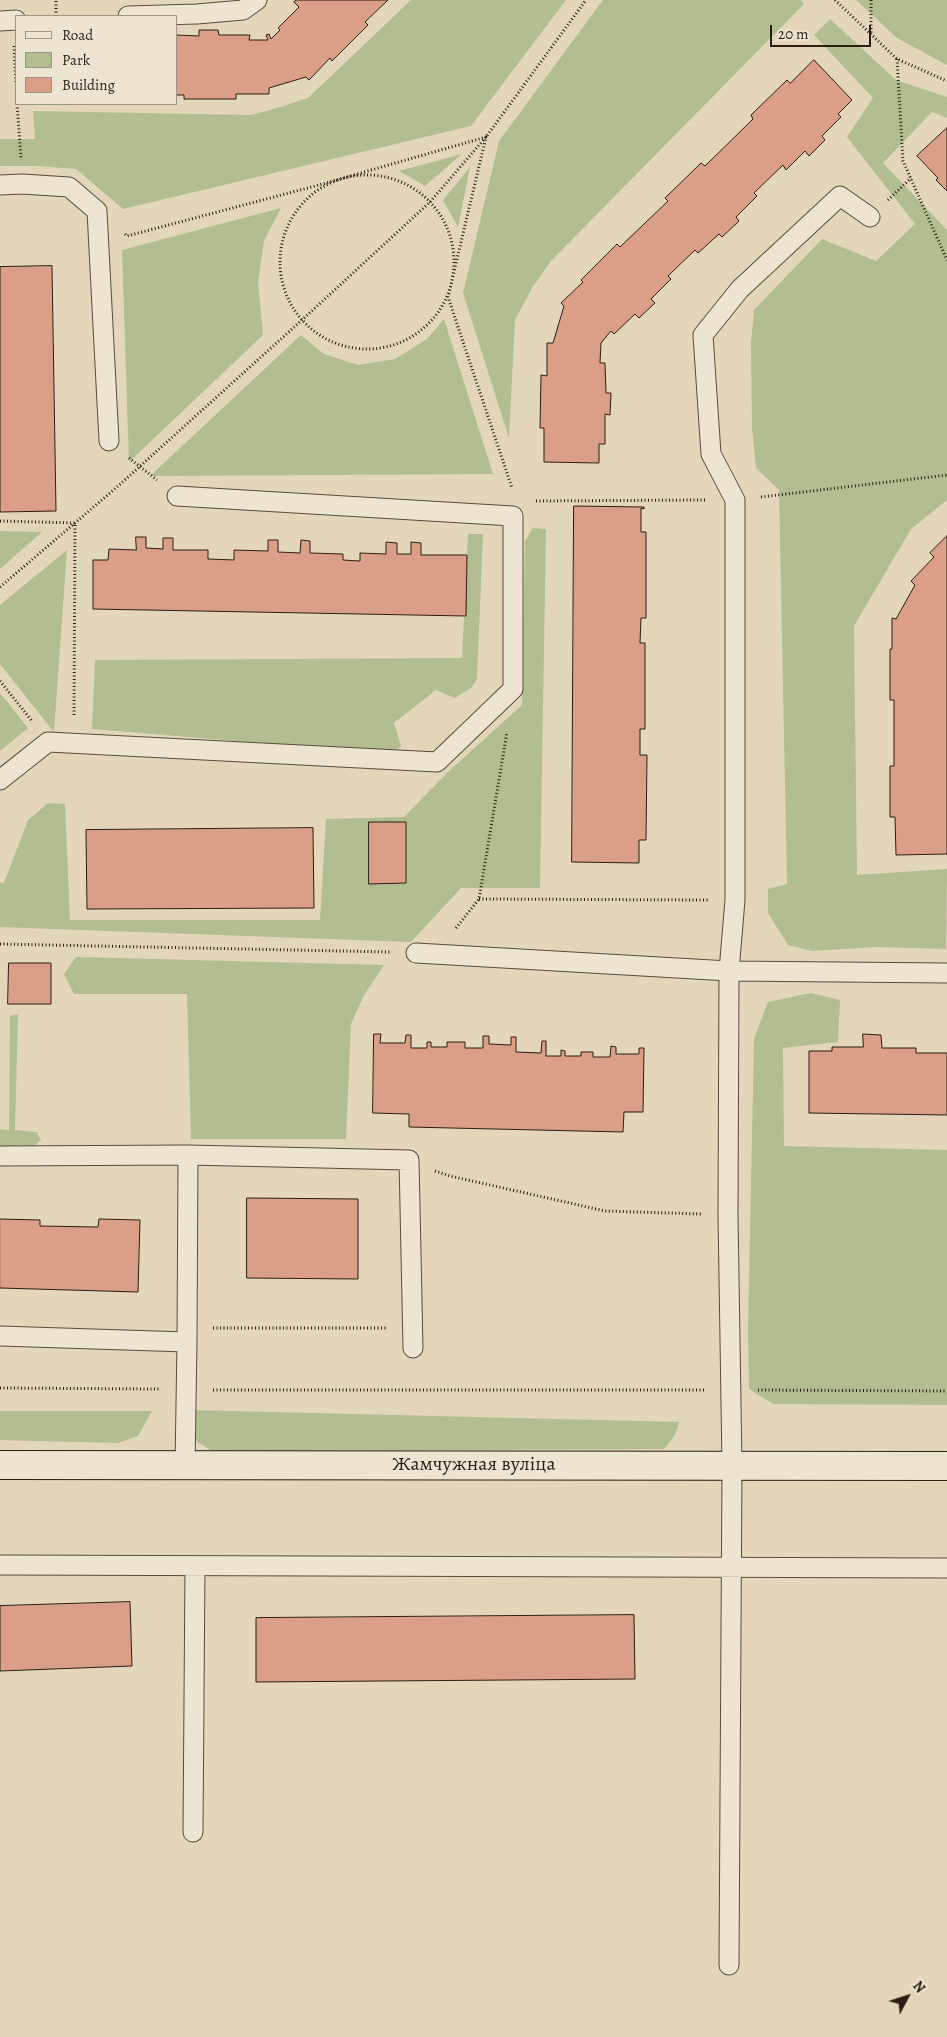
<!DOCTYPE html>
<html>
<head>
<meta charset="utf-8">
<style>
  body { margin:0 }
  #map { position:relative; width:947px; height:2037px; overflow:hidden; background:#e3d6ba; font-family:Alegreya,serif }
  canvas { display:block }
  .legend { position:absolute; left:15px; top:15px; width:162px; height:90px; box-sizing:border-box; background:#ede4d2; border:1px solid #9f9586; margin:0; padding:6px 9px; list-style:none; font-size:15px; color:#2a1e15 }
  .legend li { display:flex; align-items:center; gap:10px; height:25px }
  .legend b { width:25px; border:1px solid #9f9586 }
  .north { position:absolute; left:882px; top:1972px; width:50px; height:50px; -webkit-text-stroke:4px #ede4d2; paint-order:stroke; rotate:50deg; font-size:14px; font-weight:700; line-height:20px; text-align:center; color:#2a1e15 }
  .north::after { content:''; display:block; margin:auto; width:18px; height:22px; background:#2a1e15; clip-path:polygon(50% 0,100% 100%,50% 72%,0 100%) }
  .scale { position:absolute; left:770px; top:25px; width:101px; height:22px; box-sizing:border-box; border:2px solid #2a1e15; border-top:0; padding-left:6px; font-size:15px; line-height:18px; white-space:nowrap; color:#2a1e15; -webkit-text-stroke:4px #ede4d2; paint-order:stroke }
</style>
</head>
<body>
<div id="map">
<canvas width="947" height="2037"></canvas>
<ul class="legend">
<li><b style="height:6px;background:#ede4d2"></b>Road</li>
<li><b style="height:14px;background:#b2be91"></b>Park</li>
<li><b style="height:14px;background:#db9e86"></b>Building</li>
</ul>
<div class="north">N</div>
<div class="scale">20 m</div>
</div>
<script>
const ctx = document.querySelector('canvas').getContext('2d');
ctx.lineJoin = 'round';
function paint(path, color) {
  ctx.fillStyle = color;
  ctx.fill(path, 'evenodd');
}
function stroke(path, color, width, dash) {
  ctx.strokeStyle = color;
  ctx.lineWidth = width;
  ctx.lineCap = dash ? 'butt' : 'round';
  ctx.setLineDash(dash || []);
  ctx.stroke(path);
}
function label(font, color, halo, rows, align = 'center') {
  ctx.font = font + ' Alegreya,serif';
  ctx.lineWidth = 5;
  ctx.setLineDash([]);
  ctx.textBaseline = 'middle';
  ctx.strokeStyle = halo;
  ctx.fillStyle = color;
  for (const [text, x, y, turn = 0] of rows) {
    ctx.save();
    ctx.translate(x, y);
    ctx.rotate((+turn || 0) * Math.PI / 180);
    ctx.textAlign = isNaN(turn) ? turn : align;
    if (halo) ctx.strokeText(text, 0, 0);
    ctx.fillText(text, 0, 0);
    ctx.restore();
  }
}
const green = new Path2D(`
  M411 0H566L471 126 123 209 76 169 36 166H0V139H35L33 111 251 115 277 108 308 98Z
  M603 0H801L804 4 551 261 532 288 515 320 509 438 463 293 499 141Z
  M856 0H947V65L897 38Z
  M830 19 896 80 947 97V118L932 112 883 163 947 230V500L911 529 854 626 857 875 947 869 946 949 877 947 812 951 788 945 768 913V889L787 884 779 490 756 468 752 428 751 344 754 310 822 239 876 261 915 224 847 137 873 98 814 35Z
  M462 154 425 186 399 171Z
  M470 167 458 227 443 200Z
  M281 208 264 241 258 282 263 335 129 462 122 250Z
  M444 319 493 474 150 476 301 335 324 354 358 365 395 359 427 339Z
  M533 528 546 529 540 888H461L411 942 0 927V882L4 883 28 820 48 803 65 804 70 920H320L326 819 404 817 448 772 522 705 525 541Z
  M0 531 42 532 0 569Z
  M468 534H483L477 679 471 688 455 698 436 690 394 723 401 746 391 754 92 729 95 660 462 658Z
  M67 550 54 732 0 664V605Z
  M0 693 28 728 0 751Z
  M76 957 384 965 364 995 351 1024 346 1139H191L187 994H74L64 974Z
  M811 993 840 1000 838 1042 783 1048 784 1146 947 1150V1405L773 1404 749 1389 748 1330 754 1039 768 1002Z
  M18 1014 15 1130 37 1132 41 1140 34 1146 0 1147V1129L9 1130 10 1016Z
  M190 1410 679 1422C677 1433 672 1440 664 1449L212 1451 198 1442 187 1429Z
  M0 1411H152L138 1436 118 1443 0 1440Z`);
const building = new Path2D(`
  M297 0H388L365 22 368 25 332 61 330 58 309 80 306 77 269 88V94H236V99H184V95H176V35L199 36V30H218L219 35H250L249 40H268L266 35 269 34 271 39 280 30 278 28 299 7 294 2Z
  M814 60 852 100 838 114 841 117 822 136 825 140 809 156 805 151 786 170 783 165 754 193 757 196 736 217 739 221 722 237 719 234 698 253 695 250 668 276 671 279 651 299 655 303 639 318 635 314 614 334 611 331 601 343 600 363H605L606 393H611L610 415 605 414V444H599V463L544 462V428H540L541 375 547 376V343H553L564 306 561 303 583 282 581 280 617 244 620 247 668 201 665 198 701 163 705 166 753 119 751 115 787 80 790 83Z
  M947 128V191L936 180 938 178 917 156Z
  M52 266 56 511 0 512V267Z
  M574 506 644 507V509L641 508V532H646V618H641L640 643H645V729H640V755H647L646 840H639V863L572 862Z
  M947 536V854L896 855 895 817H890V766H894V700H890V649H892V618L896 619 915 585 911 581 934 557 930 553Z
  M136 537H146V548L163 549V538H173V550H208V559L234 560V550L268 551V540H278V552L300 553 301 540 310 541V553L343 554V560L360 561V553L386 554V542L397 543V554H411V542L421 543V555H467L466 616 93 609V560H108L109 549 136 550Z
  M369 822H406V883L369 884Z
  M313 828 314 908 87 909 86 830Z
  M9 963H51V1004H8Z
  M374 1034H381L380 1043H405L406 1035H411V1048H427V1042H431V1047H447V1042H465V1048H483V1036H489V1044L511 1045V1037H516V1052L541 1053 542 1041H546V1056H561V1050L565 1051V1056H581V1052H593V1057H610L611 1046 616 1047V1054H639V1048H644L643 1112H624L623 1132 409 1127V1114L373 1113Z
  M863 1034 881 1035 882 1048H916V1053H947V1115L809 1113V1051H832V1047H863Z
  M247 1198 358 1199V1279L247 1278Z
  M0 1219 40 1220V1226L98 1227 99 1219 140 1220 138 1292 0 1288Z
  M130 1602 132 1666 0 1671V1606Z
  M634 1615 635 1679 256 1682V1618Z`);
const path = new Path2D(`
  M835 0 897 59 947 81
  M871 0V33
  M56 16V0
  M14 46 16 84
  M897 59 903 161 947 260
  M17 104 21 158
  M280 262a87 87 0 1 1 174 0a87 87 0 1 1-174 0Z
  M888 200 911 178
  M125 234 127 236 319 185 486 137 448 297 512 488
  M129 458 157 480
  M761 497 947 475
  M536 501 705 500
  M0 521 75 523 74 717
  M0 587 117 487 302 320 430 202 486 137 586 0
  M0 681 32 721
  M479 899 710 900
  M456 928 479 899 507 732
  M0 944 390 952
  M435 1171 450 1176 605 1211 701 1214
  M213 1328H387
  M0 1388 159 1389
  M213 1390H704
  M758 1390 947 1391`);
const lane = new Path2D(`
  M128 16 197 14 243 10 257 0
  M0 21 16 20
  M0 185 22 184 69 187 97 211 109 441
  M0 780 48 742 437 762 513 689V516L177 496
  M416 953 729 971 947 973
  M0 1156 188 1155
  M0 1336 187 1342 185 1466
  M187 1342 188 1155 409 1160 413 1348
  M0 1565 947 1568
  M193 1832 195 1566
  M729 1965 732 1465 728 1215 729 971 735 900V500L711 454 703 335 740 289 840 196 870 217`);
const secondary = new Path2D(`
  M0 1465 947 1466`);
const streetNames = [
  ["Жамчужная вуліца",474,1465]
];
paint(green, '#b2be91');
paint(building, '#db9e86');
stroke(building, '#2a1e15', 1);
stroke(lane, '#584c3e', 21);
stroke(secondary, '#2a1e15', 30);
stroke(path, '#2a1e15', 3, [1, 2.5]);
stroke(lane, '#ede4d2', 19);
stroke(secondary, '#ede4d2', 28);
label('20px', '#2a1e15', '#ede4d2', streetNames);
</script>
</body>
</html>
